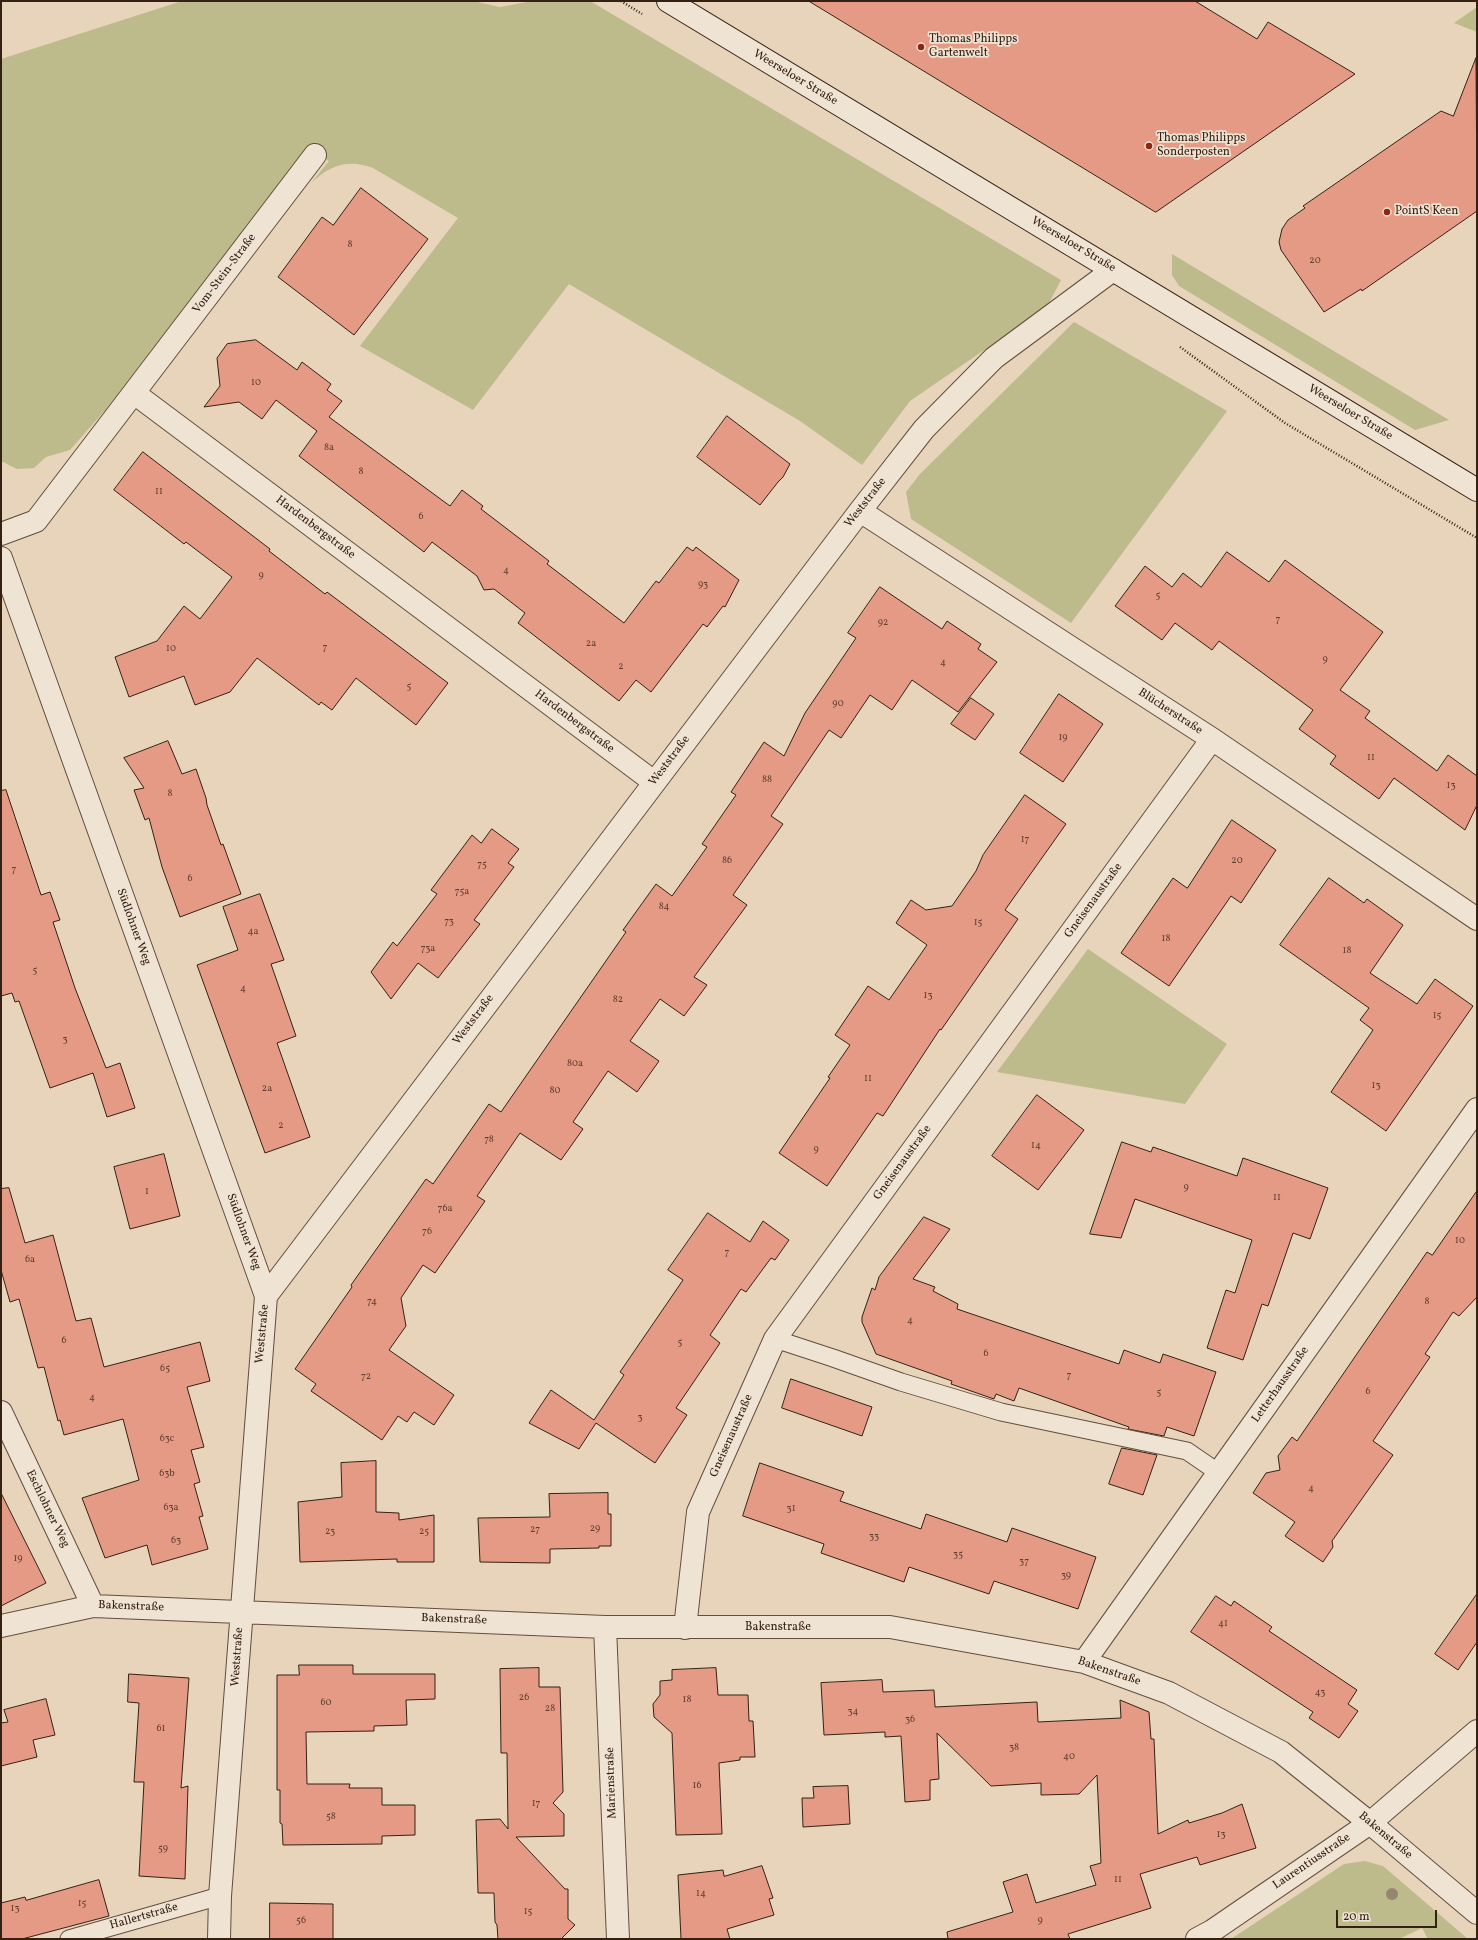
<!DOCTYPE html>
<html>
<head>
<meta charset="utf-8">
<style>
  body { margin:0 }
  #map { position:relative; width:1478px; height:1940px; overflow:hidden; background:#e7d4bb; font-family:Vollkorn,serif }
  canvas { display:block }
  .frame { position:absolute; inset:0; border:2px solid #352113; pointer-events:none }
  .scale { position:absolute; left:1336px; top:1910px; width:101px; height:18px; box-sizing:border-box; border:2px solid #352113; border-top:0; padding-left:5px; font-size:12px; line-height:14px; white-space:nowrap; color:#352113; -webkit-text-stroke:3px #efe3d3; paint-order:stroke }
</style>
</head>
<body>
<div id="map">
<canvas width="1478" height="1940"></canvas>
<div class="frame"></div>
<div class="scale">20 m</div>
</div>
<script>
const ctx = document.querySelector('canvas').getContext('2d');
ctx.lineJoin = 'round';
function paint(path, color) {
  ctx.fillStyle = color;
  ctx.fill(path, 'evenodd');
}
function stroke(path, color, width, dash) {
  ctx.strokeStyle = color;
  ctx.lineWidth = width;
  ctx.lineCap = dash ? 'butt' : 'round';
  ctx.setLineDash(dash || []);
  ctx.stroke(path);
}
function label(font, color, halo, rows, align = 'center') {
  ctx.font = font + ' Vollkorn,serif';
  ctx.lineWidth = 3.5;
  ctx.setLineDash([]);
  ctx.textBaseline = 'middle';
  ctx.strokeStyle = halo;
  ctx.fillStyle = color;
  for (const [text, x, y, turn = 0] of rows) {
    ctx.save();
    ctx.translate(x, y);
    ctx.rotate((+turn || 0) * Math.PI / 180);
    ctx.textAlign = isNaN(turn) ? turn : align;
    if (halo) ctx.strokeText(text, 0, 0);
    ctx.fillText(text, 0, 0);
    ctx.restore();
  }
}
const green = new Path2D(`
  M182 1H473L500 7 533 1H590L1061 280 1047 307 910 401 862 465 800 421 569 284 473 410 360 346 458 218 373 168C347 159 331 165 311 183L329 161 308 146 107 408 70 450 46 457 34 468 17 469 1 461V59Z
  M1477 7V32L1454 23Z
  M1172 254 1449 420 1415 430 1179 286 1172 275Z
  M1074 322 1227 411 1071 623 911 519 906 492 920 474Z
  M1088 949 1227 1044 1185 1104 997 1072Z
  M1365 1861 1383 1866 1468 1939H1428L1422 1928 1399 1939H1231L1344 1864Z`);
const building = new Path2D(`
  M809 1H1195L1257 39 1268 22 1355 74 1156 212Z
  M1476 58 1477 211 1362 291 1361 289 1324 312 1281 250 1279 242 1282 229 1288 220 1305 208 1303 206 1441 111 1453 116Z
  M361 188 428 239 354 335 278 277 322 217 333 225Z
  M256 340 297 370 302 362 331 384 327 390 342 401 329 417 450 506 462 490 483 506 481 509 549 561 547 564 624 623 656 581 659 583 687 547 693 551 696 547 739 580 725 607 723 606 707 627 703 624 651 692 636 680 619 701 518 623 525 613 494 589 484 590 477 576 432 542 424 552 299 456 317 431 276 400 262 419 239 402 204 407 220 386 217 358 227 344Z
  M727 416 790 464 783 477 778 482 760 505 697 457Z
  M143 452 270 549 269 551 325 594 327 592 448 683 416 725 356 678 332 710 321 702 319 705 257 658 230 692 195 705 184 676 129 697 115 657 157 641 184 606 200 619 232 577 186 542 184 544 114 490Z
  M1227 552 1269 582 1285 560 1383 632 1340 690 1370 711 1365 718 1437 771 1448 755 1477 776V805L1465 830 1394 778 1379 799 1330 764 1336 756 1299 729 1313 710 1219 641 1212 650 1175 623 1162 640 1115 606 1145 566 1172 587 1183 573 1201 587Z
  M880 587 942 629 947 621 981 644 978 649 997 662 958 712 912 680 892 710 870 695 841 738 829 730 771 816 783 824 733 895 747 905 694 977 707 985 684 1016 660 999 630 1041 659 1061 637 1092 608 1071 573 1122 583 1129 561 1160 520 1133 477 1196 485 1201 435 1273 423 1265 401 1298 406 1326 389 1350 454 1395 434 1425 414 1412 407 1422 398 1416 382 1440 311 1391 316 1384 295 1369 352 1287 351 1285 426 1179 433 1184 489 1104 501 1112 626 932 623 930 656 884 672 896 707 847 702 844 736 795 731 792 764 742 784 756 805 713 856 638 848 633Z
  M1059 694 1103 724 1063 782 1020 753Z
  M971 698 994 714 975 740 951 724Z
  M168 741 182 774 196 769 206 798 207 805 221 845 223 844 241 894 180 917 162 867 149 818 145 820 134 790 144 788 124 758Z
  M6 790 41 895 50 892 60 920 53 922 75 988 106 1068 120 1063 135 1108 107 1117 93 1073 50 1088 19 1001 15 1002 12 993 1 996V791Z
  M1025 795 1066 824 1005 910 1018 919 941 1030 940 1029 883 1116 877 1113 827 1186 779 1153 830 1078 828 1077 850 1045 835 1035 868 986 889 1000 927 945 896 923 911 900 926 910 952 906 976 871 983 855Z
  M1232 820 1276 850 1241 903 1231 896 1169 986 1121 953 1173 878 1187 888Z
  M492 829 519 849 508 863 514 867 474 920 480 924 438 978 418 963 391 999 371 972 393 942 397 946 437 894 431 890 472 835 481 843Z
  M1329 878 1364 903 1367 899 1403 925 1370 973 1417 1004 1435 979 1473 1006 1386 1131 1331 1092 1373 1030 1360 1020 1369 1008 1280 945Z
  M260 894 284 960 271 964 296 1036 277 1043 310 1137 265 1153 197 965 238 950 223 907Z
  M1037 1095 1084 1130 1038 1190 992 1156Z
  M1122 1142 1151 1152 1153 1147 1237 1176 1243 1158 1328 1188 1310 1239 1293 1233 1268 1306 1262 1304 1243 1360 1207 1348 1226 1290 1235 1293 1252 1240 1135 1199 1121 1238 1090 1234Z
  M164 1154 180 1216 130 1229 114 1167Z
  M9 1188 25 1243 53 1235 76 1321 91 1318 104 1367 200 1342 210 1381 187 1387 204 1447 191 1450 200 1482 194 1484 203 1516 199 1517 208 1549 152 1565 147 1545 105 1558 82 1498 139 1480 123 1419 64 1435 60 1420 58 1421 44 1367 38 1368 19 1299 10 1302 1 1270V1189Z
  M1477 1191V1297L1459 1316 1453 1312 1425 1354 1430 1357 1373 1441 1393 1455 1332 1541 1333 1547 1323 1562 1285 1536 1295 1522 1253 1493 1266 1473 1280 1470 1278 1456 1292 1437 1297 1441 1427 1252 1432 1255Z
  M708 1213 750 1242 763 1221 789 1240 775 1260 771 1258 746 1292 741 1289 710 1335 720 1343 676 1408 687 1415 655 1463 596 1423 579 1449 529 1423 551 1390 594 1420 624 1375 620 1372 683 1280 668 1270Z
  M924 1217 950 1229 913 1279 935 1287 933 1291 958 1304 957 1309 1119 1364 1124 1350 1160 1363 1163 1354 1216 1372 1194 1436 1167 1427 1164 1436 1128 1429 1129 1427 1019 1388 1014 1401 996 1394 994 1399 951 1384 952 1381 876 1354 862 1322V1317L872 1288 875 1290 879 1277Z
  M791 1379 872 1407 862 1436 782 1408Z
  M1122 1448 1157 1455 1143 1495 1109 1484Z
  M376 1461V1512L399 1513V1520L434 1515V1562H397V1559L300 1562 298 1502 342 1497 341 1463Z
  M760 1463 844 1492 840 1501 921 1529 926 1514 1007 1542 1012 1528 1096 1557 1078 1609 994 1581 989 1594 909 1567 904 1582 821 1553 824 1544 743 1516Z
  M1 1493 46 1583 1 1606Z
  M608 1493V1514H611V1546H599V1548L550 1549V1563L480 1562 478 1518 550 1517 549 1494Z
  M1477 1594V1642L1458 1670 1435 1654Z
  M1216 1596 1231 1606 1234 1601 1272 1627 1269 1631 1357 1690 1348 1704 1358 1711 1339 1738 1309 1718 1313 1712 1191 1632Z
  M299 1665H353V1674H435V1699L406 1700 407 1725 374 1726V1731L306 1732 307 1784H350L349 1788H382V1805H415V1835L382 1836V1844L283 1845 282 1824 280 1823V1790H277V1675H299Z
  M539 1668V1687H560L563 1792 553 1803 564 1814V1836L516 1837 565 1889H568V1919L575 1925 561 1939H498L497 1925 495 1922 494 1893H478L476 1820 500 1819 508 1829 507 1753H501L500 1669Z
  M716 1668 718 1695H748L749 1721H753L755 1757H740V1760L719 1763 722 1834 676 1835 672 1733 654 1717 653 1704 660 1695V1681L672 1680V1670Z
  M129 1674 189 1678 181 1788 188 1786 185 1879 139 1876 144 1782H134L139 1703 128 1702Z
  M882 1680 883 1692 934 1690 935 1707 1037 1702 1038 1722 1121 1718 1120 1700 1149 1712 1151 1739H1154L1158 1834 1188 1820 1189 1823 1222 1813 1242 1804 1256 1848 1200 1865 1197 1857 1140 1874 1151 1908 1068 1934 1070 1939H948L947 1932 1013 1912 1003 1882 1027 1874 1036 1903 1096 1885 1090 1866 1101 1863 1097 1775 1079 1794 1041 1795V1783L991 1786 937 1733 939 1779 930 1780V1800L905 1802 901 1736 885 1737V1732L824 1735 821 1683Z
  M46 1699 55 1735 33 1740 37 1757 1 1766V1723L8 1722 4 1710Z
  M848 1786 850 1824 803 1827 802 1798H814L813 1787Z
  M762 1866 773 1898 769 1899 774 1915 727 1929 730 1939H681L678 1875 723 1870 724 1876Z
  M99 1880 109 1916 22 1939H1V1903L25 1897 26 1900Z
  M270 1903 333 1904V1939H270Z`);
const path = new Path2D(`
  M621 1 642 14
  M1180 347 1285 423 1477 538`);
const lane = new Path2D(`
  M775 1339 833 1358 901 1382 1001 1412 1187 1451 1219 1473
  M69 1939 220 1896`);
const street = new Path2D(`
  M134 393 654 782
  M860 511 1212 739 1477 919
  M1 534 36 521 315 155
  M1 558 266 1296
  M1 1412 93 1606
  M1 1626 93 1606 605 1627H890L1084 1662 1169 1693 1281 1752 1370 1823 1477 1913
  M605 1627 618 1939
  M685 1628 698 1512 775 1339 1212 739
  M1084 1662 1477 1109
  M219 1939 220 1896 266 1296 860 511 924 429 994 358 1113 270
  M1197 1939 1212 1931 1370 1823 1477 1731`);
const secondary = new Path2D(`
  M668 1 1477 490`);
const trees = [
  [1392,1894]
];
const markers = [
  [921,47,4,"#8f2418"],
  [1149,146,4,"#8f2418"],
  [1387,212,4,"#8f2418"]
];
const numberNames = [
  ["8",350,245],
  ["20",1315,261],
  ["10",256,383],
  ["8a",329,448],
  ["8",361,472],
  ["11",159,492],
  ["6",421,517],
  ["4",506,571],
  ["9",261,576],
  ["93",703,585],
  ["5",1158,596],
  ["7",1278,620],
  ["92",883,623],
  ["2a",591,644],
  ["7",325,648],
  ["10",171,649],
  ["9",1325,660],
  ["4",943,663],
  ["2",621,667],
  ["5",409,687],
  ["90",838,704],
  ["19",1063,738],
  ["11",1371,758],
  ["88",767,780],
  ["13",1451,786],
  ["8",170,794],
  ["17",1025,840],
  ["86",727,861],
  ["20",1237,861],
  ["75",482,865],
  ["7",14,870],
  ["6",190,879],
  ["75a",462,892],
  ["84",664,907],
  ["73",449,922],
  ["15",978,923],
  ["4a",253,932],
  ["18",1166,939],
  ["73a",428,949],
  ["18",1347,951],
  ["5",35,971],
  ["4",243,989],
  ["13",928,996],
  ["82",618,1000],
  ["15",1437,1016],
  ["3",65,1040],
  ["80a",575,1064],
  ["11",868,1079],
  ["13",1376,1086],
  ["2a",267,1089],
  ["80",555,1091],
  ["2",281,1126],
  ["78",489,1140],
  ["14",1036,1146],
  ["9",816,1150],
  ["9",1186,1188],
  ["1",147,1192],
  ["11",1277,1198],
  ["76a",445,1209],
  ["76",427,1232],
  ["10",1460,1241],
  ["7",727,1253],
  ["6a",30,1260],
  ["74",372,1302],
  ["8",1427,1302],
  ["4",910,1321],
  ["6",64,1341],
  ["5",680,1343],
  ["6",986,1354],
  ["65",165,1369],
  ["7",1069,1376],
  ["72",366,1377],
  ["6",1368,1392],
  ["5",1159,1393],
  ["4",92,1398],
  ["3",640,1418],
  ["63c",167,1439],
  ["63b",167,1474],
  ["4",1311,1489],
  ["63a",171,1508],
  ["31",791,1509],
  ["29",595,1529],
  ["27",535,1530],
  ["23",330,1532],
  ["25",424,1532],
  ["33",874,1537],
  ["63",176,1541],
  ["35",958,1555],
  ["19",18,1559],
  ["37",1024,1562],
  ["39",1066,1576],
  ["41",1223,1624],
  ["43",1320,1693],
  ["26",524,1698],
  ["18",687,1700],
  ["60",326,1703],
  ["28",550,1709],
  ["34",853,1712],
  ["36",910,1720],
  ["61",161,1729],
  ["38",1014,1748],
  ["40",1069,1757],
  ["16",697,1786],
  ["17",536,1804],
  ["58",331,1817],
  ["13",1221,1835],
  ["59",163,1849],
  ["11",1118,1880],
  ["14",701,1894],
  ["15",82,1904],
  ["13",15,1909],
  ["15",528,1912],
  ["56",301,1921],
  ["9",1040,1921]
];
const poiNames = [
  ["Thomas Philipps",929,40],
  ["Gartenwelt",929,54],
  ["Thomas Philipps",1157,139],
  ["Sonderposten",1157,153],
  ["PointS Keen",1395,212]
];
const streetNames = [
  ["Weerseloer Straße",795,78,31],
  ["Weerseloer Straße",1073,245,31],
  ["Vom-Stein-Straße",225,274,-53],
  ["Weerseloer Straße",1350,413,31],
  ["Weststraße",866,503,-52],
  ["Hardenbergstraße",315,528,37],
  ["Blücherstraße",1170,712,33],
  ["Hardenbergstraße",574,722,37],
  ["Weststraße",670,761,-53],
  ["Gneisenaustraße",1094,901,-54],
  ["Südlohner Weg",133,927,70],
  ["Weststraße",474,1020,-53],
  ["Gneisenaustraße",903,1163,-54],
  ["Südlohner Weg",243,1232,70],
  ["Weststraße",263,1334,-85],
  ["Letterhausstraße",1281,1385,-55],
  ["Gneisenaustraße",732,1436,-66],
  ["Eschlohner Weg",47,1509,64],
  ["Bakenstraße",131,1607,2],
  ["Bakenstraße",454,1620,2],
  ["Bakenstraße",778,1628],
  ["Weststraße",238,1657,-86],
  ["Bakenstraße",1109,1672,19],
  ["Marienstraße",612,1783,-92],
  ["Bakenstraße",1385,1836,40],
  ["Laurentiusstraße",1312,1862,-34],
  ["Hallertstraße",144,1917,-16]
];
paint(green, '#bdbb8b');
paint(building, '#e59a85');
stroke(building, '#352113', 1);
stroke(lane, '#624e3d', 19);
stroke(street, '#624e3d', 24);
stroke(secondary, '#352113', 24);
stroke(path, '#352113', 2.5, [1, 2]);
stroke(lane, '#efe3d3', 17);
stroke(street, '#efe3d3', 22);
stroke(secondary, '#efe3d3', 22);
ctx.fillStyle = '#98876f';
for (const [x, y] of trees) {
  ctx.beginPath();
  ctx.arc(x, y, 6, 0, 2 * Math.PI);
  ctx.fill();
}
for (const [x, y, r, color] of markers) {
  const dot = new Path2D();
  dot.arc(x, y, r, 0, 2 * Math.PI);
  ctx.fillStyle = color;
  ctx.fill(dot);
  stroke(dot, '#efe3d3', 1.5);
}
label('10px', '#613f30', null, numberNames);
label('12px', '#352113', '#efe3d3', poiNames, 'left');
label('12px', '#352113', '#efe3d3', streetNames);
</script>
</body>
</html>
